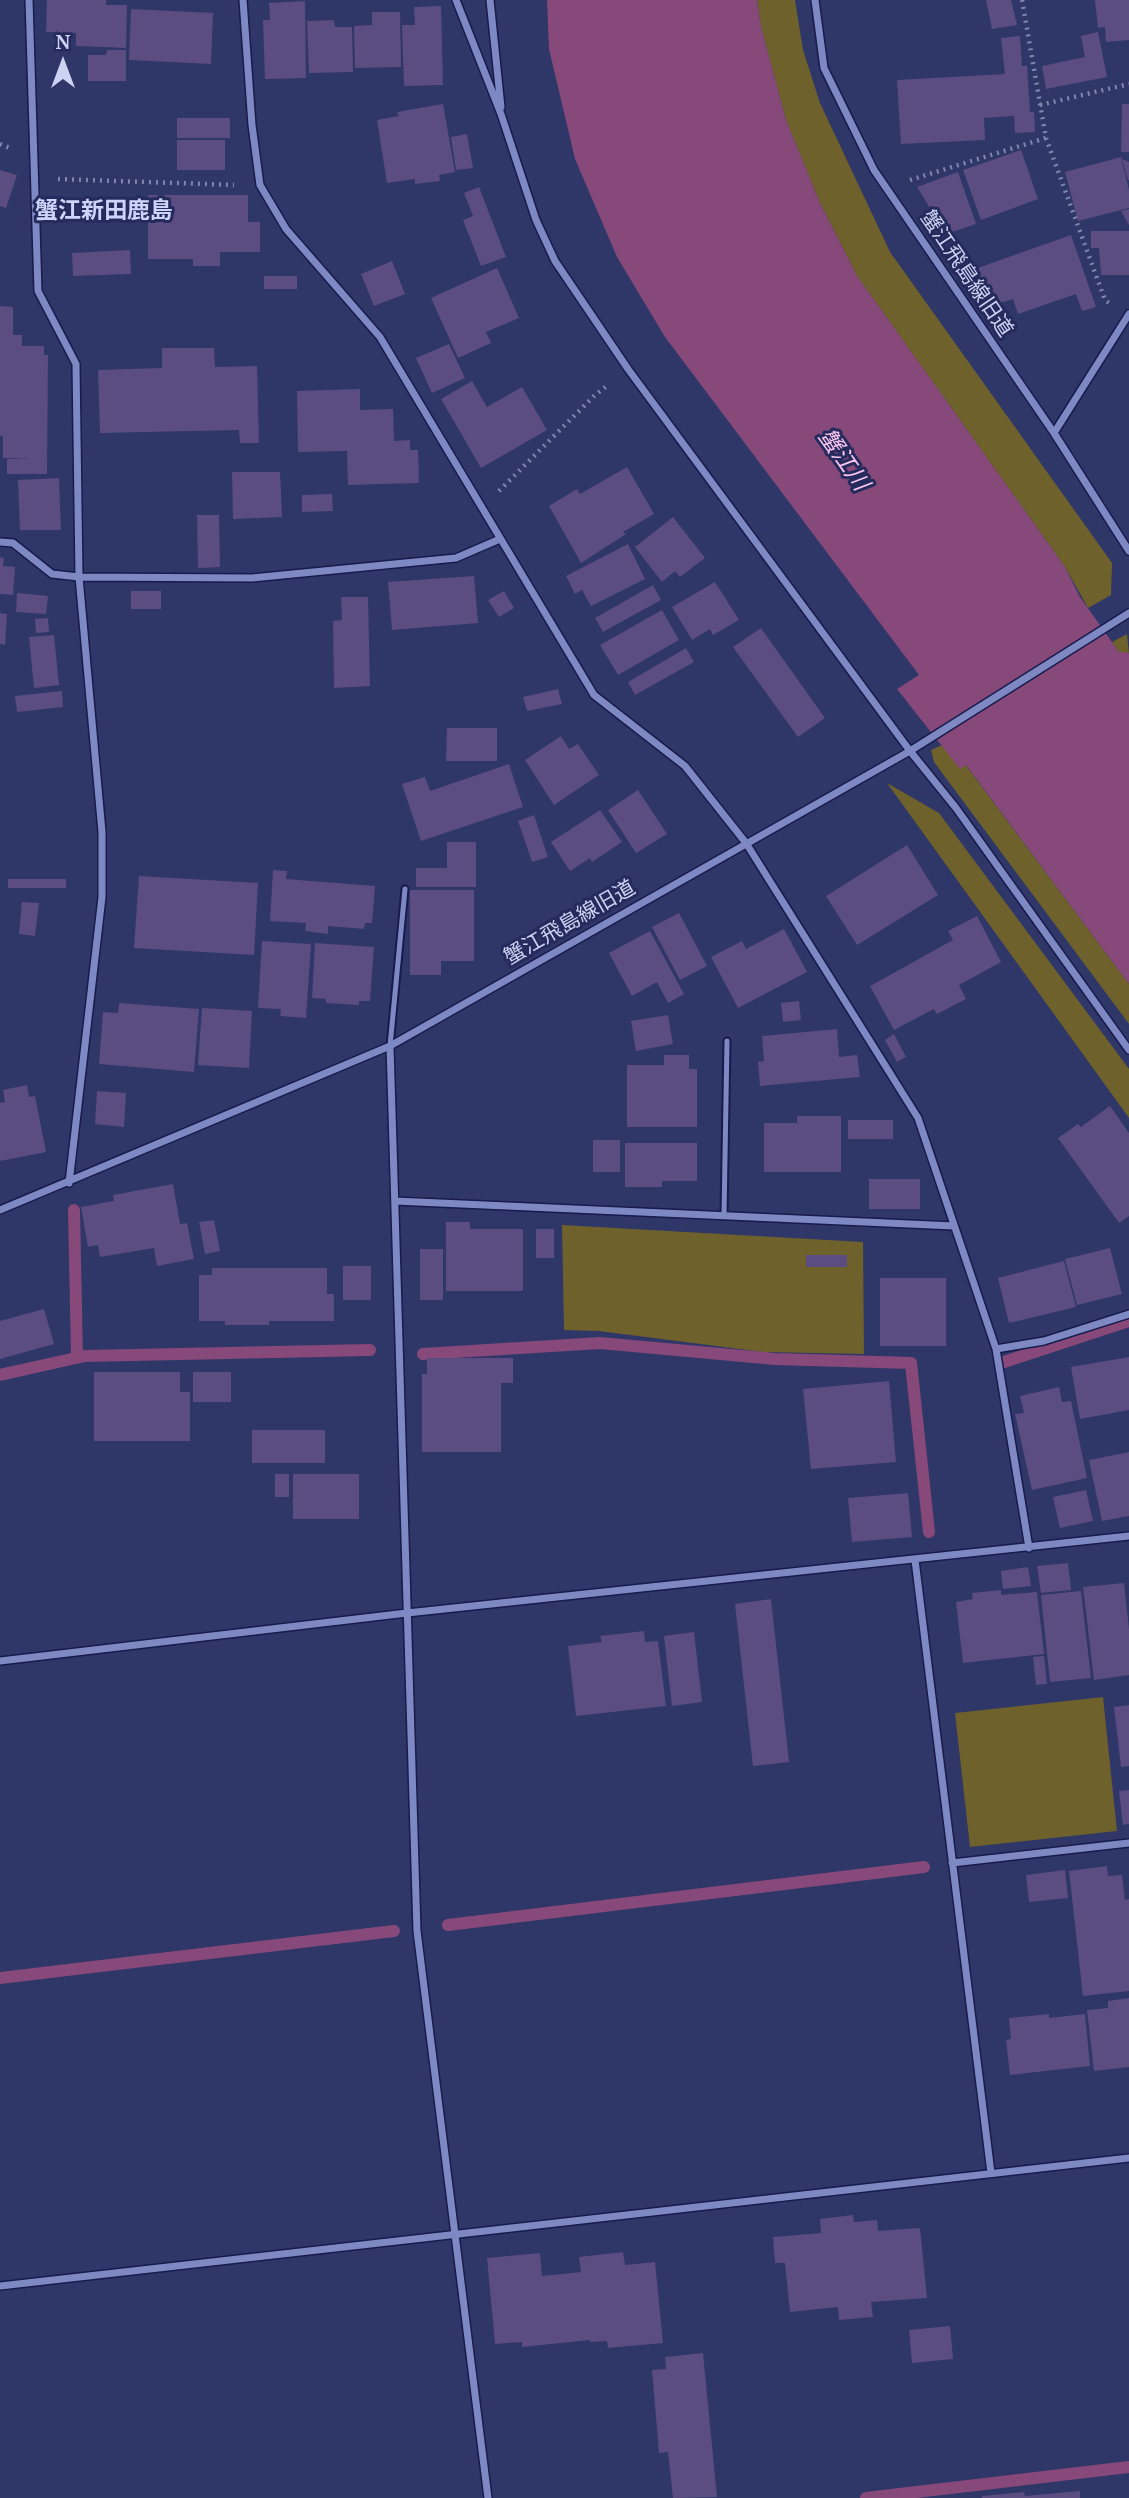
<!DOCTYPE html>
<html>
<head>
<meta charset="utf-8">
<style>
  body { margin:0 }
  #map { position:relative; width:1129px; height:2498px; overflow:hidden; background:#2f3668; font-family:"Noto Serif",serif }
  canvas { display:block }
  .north { position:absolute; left:28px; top:28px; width:70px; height:70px; -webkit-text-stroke:5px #262b5d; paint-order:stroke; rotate:0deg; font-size:19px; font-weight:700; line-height:28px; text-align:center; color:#ccd3f2 }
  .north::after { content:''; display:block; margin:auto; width:24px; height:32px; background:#ccd3f2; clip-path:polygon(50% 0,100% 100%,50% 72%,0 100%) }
</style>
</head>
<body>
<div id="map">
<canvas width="1129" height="2498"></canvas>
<div class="north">N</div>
</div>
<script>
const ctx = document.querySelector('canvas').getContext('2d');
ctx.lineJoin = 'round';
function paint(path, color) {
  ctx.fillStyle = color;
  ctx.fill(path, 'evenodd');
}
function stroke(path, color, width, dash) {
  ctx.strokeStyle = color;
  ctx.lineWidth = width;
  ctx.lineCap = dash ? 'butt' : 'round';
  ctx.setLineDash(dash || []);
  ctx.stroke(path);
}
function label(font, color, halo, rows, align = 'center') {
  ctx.font = font + ' "Noto Serif","Noto Sans JP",serif';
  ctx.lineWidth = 6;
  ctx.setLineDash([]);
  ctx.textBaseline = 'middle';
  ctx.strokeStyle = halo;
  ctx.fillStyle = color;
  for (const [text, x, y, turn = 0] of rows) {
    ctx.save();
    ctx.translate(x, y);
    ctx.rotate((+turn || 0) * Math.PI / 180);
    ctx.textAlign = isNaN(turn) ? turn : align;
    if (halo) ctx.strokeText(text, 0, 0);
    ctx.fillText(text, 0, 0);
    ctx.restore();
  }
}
const green = new Path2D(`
  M757 0H795L803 50 820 103 890 252 1112 563 1111 595 1088 608 1065 567 857 276 819 201 786 120 761 27Z
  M1127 634 1129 654 1127 652H1119L1112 642Z
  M942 745 960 768 965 764 1129 984V1024L934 762 931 750Z
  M887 783 939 813 1129 1069V1118Z
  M562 1225 863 1242 864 1354 763 1352 599 1331 564 1330Z
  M1103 1697 1117 1831 970 1847 955 1713Z`);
const water = new Path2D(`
  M547 0H757L761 27 786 120 819 201 857 276 1065 567 1080 597 1119 652H1127L1129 654V984L966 765 960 769 897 689 919 675 665 337 617 257 575 159 549 49Z`);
const stream = new Path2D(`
  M74 1210 77 1357
  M423 1354 600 1343 775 1359 911 1363 929 1532
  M1004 1362 1129 1321
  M0 1375 85 1356 370 1350
  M448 1925 924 1867
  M0 1978 394 1931
  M866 2498 1129 2467`);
const building = new Path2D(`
  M47 0H106V5H127L126 48 76 46V33L46 32Z
  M986 0H1011L1017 25 992 29Z
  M1095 0H1129V40L1106 42 1105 27 1098 28Z
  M305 1 306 78 265 79 263 20H270L269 3Z
  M441 6 443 85 404 86 402 25H415L414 7Z
  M131 9 213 13 211 64 129 60Z
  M372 12H400L401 67 355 68 354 26 372 25Z
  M334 20 335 27H352L353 72 309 73 307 21Z
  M1098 32 1107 77 1046 89 1042 66 1085 57 1081 36Z
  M1020 36 1022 66H1027L1030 112H1034L1035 132 1015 133 1014 116 984 118 985 140 901 144 897 80 1005 74 1001 38Z
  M107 50H126V81H88V55H106Z
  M443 104 455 172 439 175 440 181 415 184V179L387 183 377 120 399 116 397 112Z
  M1122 104H1129V152H1121Z
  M177 118H230V138H177Z
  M467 134 473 168 456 170 451 137Z
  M177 140H225V170H177Z
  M1021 150 1038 199 981 220 963 170Z
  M1121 157 1129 190V208L1078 221 1065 172Z
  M1122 159 1129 162V180H1128Z
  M0 170 17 175 6 208 0 206Z
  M958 172 976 224 946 234 917 187Z
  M479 187 506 257 481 266 463 220 473 216 464 193Z
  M148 195H248V222H260V252H220V266H193V259H148Z
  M1129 209V225L1121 211Z
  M1091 231H1129V275H1101L1099 248H1091Z
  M1071 235 1096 307 1082 311 1076 294 1018 314 1013 299 993 305 972 270Z
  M130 250 131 274 73 276 72 253Z
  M392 261 405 294 374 306 361 274Z
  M497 268 519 318 486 332 491 343 458 358 431 298Z
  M264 276H297V289H264Z
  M0 306 13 307V335H22V346H44V355H48L47 474H7V459L31 458H3V436H0Z
  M449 344 465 378 432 393 416 358Z
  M162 348H214L215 367 257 366 259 443H240L239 430 100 433 98 370 162 368Z
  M472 381 487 407 522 387 547 430 481 468 441 399Z
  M360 389V410L393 409 394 441 410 440V450H418L419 483 348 485 347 451 298 452 297 391Z
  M627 467 654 514 623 532 626 534 581 563 549 506 577 489 580 494Z
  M232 472H280L282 517 233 519Z
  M59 478 61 530H20L18 480Z
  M332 494 333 511 302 512V495Z
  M197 515H219L220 567 198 568Z
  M673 517 705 558 680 577 675 571 662 582 635 547Z
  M628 544 645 579 591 606 582 590 575 594 566 576Z
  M0 557 4 558 3 566 15 567 13 595 0 594Z
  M474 576 478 623 392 630 388 582Z
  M715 582 739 620 713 635 710 629 692 640 672 607Z
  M653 585 661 600 603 632 595 618Z
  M131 591H161V609H131Z
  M504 591 514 608 499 617 488 600Z
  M17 593 48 596 46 614 16 612Z
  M341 597H368L370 686 334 688 333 621 342 620Z
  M662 610 679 640 618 675 600 645Z
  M0 613 7 614 5 645 0 644Z
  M48 618 49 632 36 633 35 619Z
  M761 628 825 718 798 737 733 647Z
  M54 635 59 685 34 688 29 637Z
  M686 648 694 662 635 695 628 682Z
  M558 689 562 704 527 711 523 697Z
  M62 691 63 707 17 712 15 696Z
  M447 728H497V761H446Z
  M561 736 569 749 578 744 599 775 554 805 525 760Z
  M509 764 523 807 421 841 402 784 425 777 430 791Z
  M638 790 667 834 636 853 608 810Z
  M600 810 622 842 592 862 590 858 570 871 551 842Z
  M534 815 548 857 532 862 518 821Z
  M447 842H476V887H416V868H447Z
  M907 845 938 895 857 945 826 896Z
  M273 870 287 871 286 879 375 886 372 923H365L364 929 328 926V934L305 931 306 923 270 921Z
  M139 876 258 883 254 955 134 948Z
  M8 879H66V888H8Z
  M410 890H474V961H441V975H410Z
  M22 902 39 903 35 936 19 934Z
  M679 913 707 966 680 980 652 927Z
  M977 916 1001 962 959 985 966 999 937 1014 934 1009 894 1030 870 986 953 940 948 931Z
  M784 929 807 972 738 1008 711 957 742 941 746 949Z
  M650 931 684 994 668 1003 657 982 632 996 609 953Z
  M262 941 311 944 306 1018 280 1016 281 1009 258 1008Z
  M315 943 374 947 370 1001H359V1005L326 1003V999L312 998Z
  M799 1001 801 1020 783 1022 781 1003Z
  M119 1003 199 1009 194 1072 99 1064 103 1012 118 1013Z
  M202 1008 252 1011 249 1068 198 1065Z
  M668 1015 673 1044 636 1051 631 1021Z
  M837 1029 839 1057 857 1055 860 1077 760 1086 758 1062 764 1061 762 1036Z
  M894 1034 906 1057 897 1062 885 1040Z
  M664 1055H689V1069H697V1127H627V1065H664Z
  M27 1085 29 1097 35 1096 46 1152 0 1161V1103L5 1102 3 1090Z
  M97 1091 126 1093 124 1127 95 1124Z
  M1110 1106 1129 1133V1216L1119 1223 1058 1138 1078 1124 1081 1127Z
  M797 1116H841V1172H764V1123H797Z
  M848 1120H893V1139H848Z
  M593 1140H620V1172H593Z
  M625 1143H697V1181H662V1187H625Z
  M869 1179H920V1209H869Z
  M173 1184 180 1224 187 1223 194 1259 157 1266 154 1248 100 1257 98 1245 88 1247 81 1207 114 1201 113 1195Z
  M214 1220 220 1251 205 1254 199 1222Z
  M446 1222H470V1229H523V1291H446Z
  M536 1229H554V1258H536Z
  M1110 1248 1122 1294 1077 1305 1065 1259Z
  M420 1249H443V1300H420Z
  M806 1255H847V1267H806Z
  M1064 1261 1076 1307 1009 1323 998 1278Z
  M343 1266H371V1300H343Z
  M212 1268H327V1294H334V1321H269V1325H225V1321H199V1275H212Z
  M880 1278H946V1346H880Z
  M44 1309 54 1344 0 1359V1321Z
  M1129 1357V1410L1080 1419 1071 1367Z
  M427 1358H513V1383H501V1452H422V1374H427Z
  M94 1372H180V1392H190V1441H94Z
  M193 1372H231V1402H193Z
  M889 1381 896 1462 811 1469 803 1389Z
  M1059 1387 1062 1402 1071 1401 1087 1478 1032 1490 1015 1414 1024 1413 1020 1396Z
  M252 1430H325V1463H252Z
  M1129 1452V1516L1102 1521 1089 1460Z
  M275 1474H289V1497H275Z
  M293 1474H359V1519H293Z
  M1086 1490 1093 1521 1060 1528 1053 1497Z
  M908 1493 912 1537 852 1542 848 1498Z
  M1068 1563 1071 1590 1041 1593 1037 1566Z
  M1028 1567 1031 1586 1003 1589 1001 1571Z
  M1124 1583 1129 1629V1675L1094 1680 1083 1587Z
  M1001 1590V1595L1037 1592 1044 1654 963 1663 956 1602 973 1599 972 1593Z
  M1081 1591 1091 1678 1050 1682 1041 1595Z
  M771 1599 789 1762 753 1766 735 1604Z
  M644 1631 645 1642 658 1641 666 1706 576 1716 568 1646 602 1642 600 1636Z
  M694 1632 702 1702 672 1706 664 1636Z
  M1044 1656 1047 1684 1036 1685 1033 1657Z
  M1129 1705V1766L1121 1767 1114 1707Z
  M1129 1790V1824L1123 1825 1119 1791Z
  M1107 1866 1108 1876 1122 1875 1125 1900 1129 1899V1991L1083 1996 1069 1871Z
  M1065 1870 1068 1898 1029 1902 1026 1875Z
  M1129 1998V2067L1094 2071 1087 2010 1108 2008V2001Z
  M1049 2014V2018L1085 2014 1090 2066 1010 2075 1006 2040 1011 2039 1009 2018Z
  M853 2215 854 2222 877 2220 878 2231 920 2228 927 2298 871 2302 873 2317 839 2320 838 2307 790 2312 785 2263H775L773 2237 821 2233 820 2219Z
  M623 2252 625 2265 655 2262 663 2343 608 2348 607 2341 590 2342V2340L522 2347V2342L495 2344 487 2258 540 2253 542 2276 581 2272 579 2257Z
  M950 2326 953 2359 912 2363 909 2330Z
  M703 2353 717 2497 673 2498 668 2452 659 2453 652 2370 666 2369 665 2357Z
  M1080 2491V2498H982V2496L1024 2492 1025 2496Z`);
const path = new Path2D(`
  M1022 0 1046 138 1105 300 1109 303
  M1040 105 1129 84
  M0 144 10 148
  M58 179 234 185
  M910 180 1046 138
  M499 491 595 395 608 385`);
const lane = new Path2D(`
  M390 1046 405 889
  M724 1216 727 1041`);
const street = new Path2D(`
  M29 0 38 291 76 364 79 577 102 832V897L69 1183
  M243 0 252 125 260 185 286 229 380 337 594 695 685 766 746 843 918 1118 996 1349 1029 1548
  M456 0 501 114 536 220 555 261 628 369 910 751 956 808 1129 1050
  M490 0 501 107
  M815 0 824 68 874 170 1054 433 1129 551
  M1054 433 1129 314
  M0 542 13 543 52 574 79 577 252 578 456 558 500 539
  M390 1046 417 1931 488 2498
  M395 1201 954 1226
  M0 1210 390 1046 910 751 1129 613
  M996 1349 1044 1341 1129 1314
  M915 1560 991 2173
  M0 1661 407 1613 1129 1536
  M952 1863 1129 1843
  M0 2286 1129 2158`);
const streetNames = [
  ["蟹江飛島線旧道",966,274,56],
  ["蟹江飛島線旧道",570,923,-30]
];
const neighbourhoodNames = [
  ["蟹江新田鹿島",104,211]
];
const waterNames = [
  ["蟹江川",843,460,55]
];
paint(green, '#6e612b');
paint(water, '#864979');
stroke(stream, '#864979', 12);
paint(building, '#5b4c82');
stroke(lane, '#181b4b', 9);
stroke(street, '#181b4b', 10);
stroke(path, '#7f86ae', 4.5, [2, 5]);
stroke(lane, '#7e89c3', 5);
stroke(street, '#7e89c3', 7);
label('21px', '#ccd3f2', '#262b5d', streetNames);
label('bold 23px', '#ccd4fa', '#262b5d', neighbourhoodNames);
label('italic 23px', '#fcc6ee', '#262b5d', waterNames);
</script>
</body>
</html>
